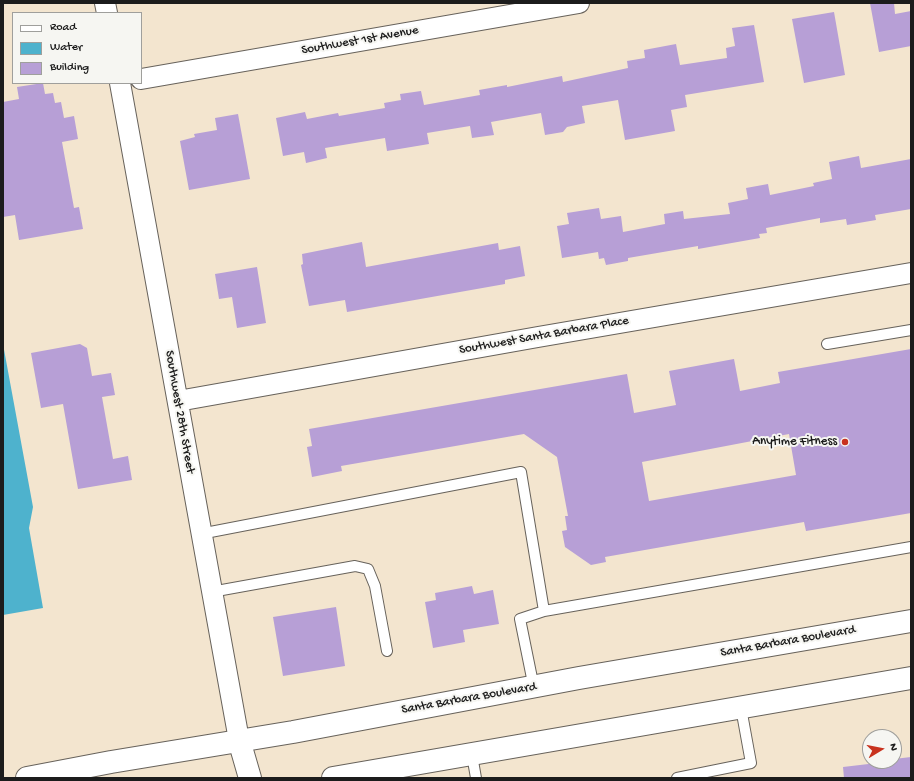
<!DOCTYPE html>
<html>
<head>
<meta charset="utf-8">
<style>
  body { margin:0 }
  #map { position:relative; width:914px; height:781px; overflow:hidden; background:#f3e5cf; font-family:"Gochi Hand",sans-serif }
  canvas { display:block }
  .frame { position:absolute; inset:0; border:4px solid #1c1c1c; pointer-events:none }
  .legend { position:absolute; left:12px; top:12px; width:130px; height:72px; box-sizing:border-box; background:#f6f6f2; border:1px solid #9f9f9c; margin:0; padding:5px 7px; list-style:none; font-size:12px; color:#1c1c1c }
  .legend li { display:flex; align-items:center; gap:8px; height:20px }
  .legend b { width:20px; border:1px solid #9f9f9c }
  .north { position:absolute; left:862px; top:729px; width:40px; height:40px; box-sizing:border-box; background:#f6f6f2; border:1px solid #9f9f9c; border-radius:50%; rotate:80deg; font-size:11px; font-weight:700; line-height:16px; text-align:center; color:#1c1c1c }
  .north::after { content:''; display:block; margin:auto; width:14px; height:18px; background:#c8321e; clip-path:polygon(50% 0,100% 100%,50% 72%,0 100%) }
</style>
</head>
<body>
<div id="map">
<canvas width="914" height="781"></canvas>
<div class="frame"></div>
<ul class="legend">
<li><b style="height:5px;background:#fff"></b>Road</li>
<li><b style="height:11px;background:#4eb2cd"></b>Water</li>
<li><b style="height:11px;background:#b79fd6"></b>Building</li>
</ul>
<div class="north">N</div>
</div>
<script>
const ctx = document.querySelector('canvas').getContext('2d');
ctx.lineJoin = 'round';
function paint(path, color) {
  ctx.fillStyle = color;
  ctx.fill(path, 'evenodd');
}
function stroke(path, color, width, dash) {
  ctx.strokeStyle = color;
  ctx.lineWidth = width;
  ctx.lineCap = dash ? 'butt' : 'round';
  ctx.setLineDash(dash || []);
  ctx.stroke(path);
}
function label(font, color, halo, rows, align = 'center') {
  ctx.font = font + ' "Gochi Hand",sans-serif';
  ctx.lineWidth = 4;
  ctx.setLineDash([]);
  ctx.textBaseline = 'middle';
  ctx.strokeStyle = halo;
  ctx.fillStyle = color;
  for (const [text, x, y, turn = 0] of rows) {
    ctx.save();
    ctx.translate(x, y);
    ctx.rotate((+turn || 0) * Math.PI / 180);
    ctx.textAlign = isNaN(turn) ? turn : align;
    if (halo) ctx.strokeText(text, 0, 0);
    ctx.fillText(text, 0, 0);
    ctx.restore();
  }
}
const water = new Path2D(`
  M3 344 33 507 29 528 43 608 3 615Z`);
const building = new Path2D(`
  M870 3H894L895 14 911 11V46L879 52Z
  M834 12 845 75 804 83 792 19Z
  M754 25 764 82 685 95 687 107 671 110 675 131 625 140 618 100 582 106 585 123 567 127 563 132 545 135 541 113 491 122 494 135 472 138 470 126 427 133 429 144 387 151 385 138 325 148 327 158 306 163 304 152 283 156 276 118 305 112 307 119 338 113 339 116 385 108 384 103 401 100 400 94 421 91 424 105 480 95 479 90 507 85V87L562 76 563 82 628 68 627 61 645 58 644 50 676 44 680 65 727 58 726 48 735 46 732 28Z
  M43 83 45 94 53 93 55 103 61 102 64 118 74 116 78 139 62 142 74 208 79 207 83 229 19 240 15 215 3 217V102L19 99 17 87Z
  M238 114 250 179 189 190 180 141 195 137 194 134 217 130 215 118Z
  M859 156 861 168 911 159V209L875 215 876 220 847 225 846 219 820 223V218L766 228 767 233 759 234 760 238 698 249V246L628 258V261L606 265 604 258 599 259 598 252 562 258 557 226 569 224 567 213 599 208 601 219 621 216 623 232 665 224 664 214 683 211 684 219 730 214 728 203 748 199 746 188 768 184 770 195 814 186 813 183 832 179 829 162Z
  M362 242 366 267 498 243 499 250 520 246 525 276 505 280V284L347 312 345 300 309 306 301 265 303 264 302 254Z
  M257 267 266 323 237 328 232 297 219 299 215 274Z
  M80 344 87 348 92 376 111 373 115 395 102 397 113 459 128 456 132 480 78 489 63 404 41 408 31 353Z
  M911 349V513L806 531 804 522 605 557 606 562 591 565 565 547 562 531 567 530 565 516H568L557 457 524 434 341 466 342 471 312 477 307 447 312 446 309 429 627 374 634 413 676 405 669 371 734 359 740 391 780 383 778 372ZM789 434 796 475 649 501 642 462Z
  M472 586 474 594 493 590 499 624 463 630 465 642 433 648 425 602 436 600 435 593Z
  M336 607 345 666 283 676 273 617Z
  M911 757V778H844L843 767 894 761V759Z`);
const lane = new Path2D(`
  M827 344 911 330
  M200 534 521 472 544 611 911 547
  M211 592 355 566 368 569 375 586 387 651
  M534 688 520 619 544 611
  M472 755 476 778
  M677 778 751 763 741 708`);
const street = new Path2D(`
  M105 3 107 13
  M141 79 579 3
  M120 83 239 740
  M178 401 538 337 911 273`);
const secondary = new Path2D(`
  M239 740 250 778
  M27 778 111 762 293 732 579 678 911 621
  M333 778 911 678`);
const markers = [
  [845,442,4,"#c8321e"]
];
const streetNames = [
  ["Southwest 1st Avenue",360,41,-10],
  ["Southwest Santa Barbara Place",544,336,-10],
  ["Southwest 28th Street",179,412,80],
  ["Santa Barbara Boulevard",788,642,-10],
  ["Santa Barbara Boulevard",469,699,-10]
];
const poiNames = [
  ["Anytime Fitness",837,442]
];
paint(water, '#4eb2cd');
paint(building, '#b79fd6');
stroke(lane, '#67625b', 12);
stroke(street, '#67625b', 22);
stroke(secondary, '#67625b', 24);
stroke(lane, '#fff', 10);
stroke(street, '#fff', 20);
stroke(secondary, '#fff', 22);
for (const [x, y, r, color] of markers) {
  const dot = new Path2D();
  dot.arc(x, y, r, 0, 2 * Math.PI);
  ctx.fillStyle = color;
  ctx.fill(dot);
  stroke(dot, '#f6f6f2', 1.5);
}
label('13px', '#1c1c1c', '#f6f6f2', streetNames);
label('13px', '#1c1c1c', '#f6f6f2', poiNames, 'right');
</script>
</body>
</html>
